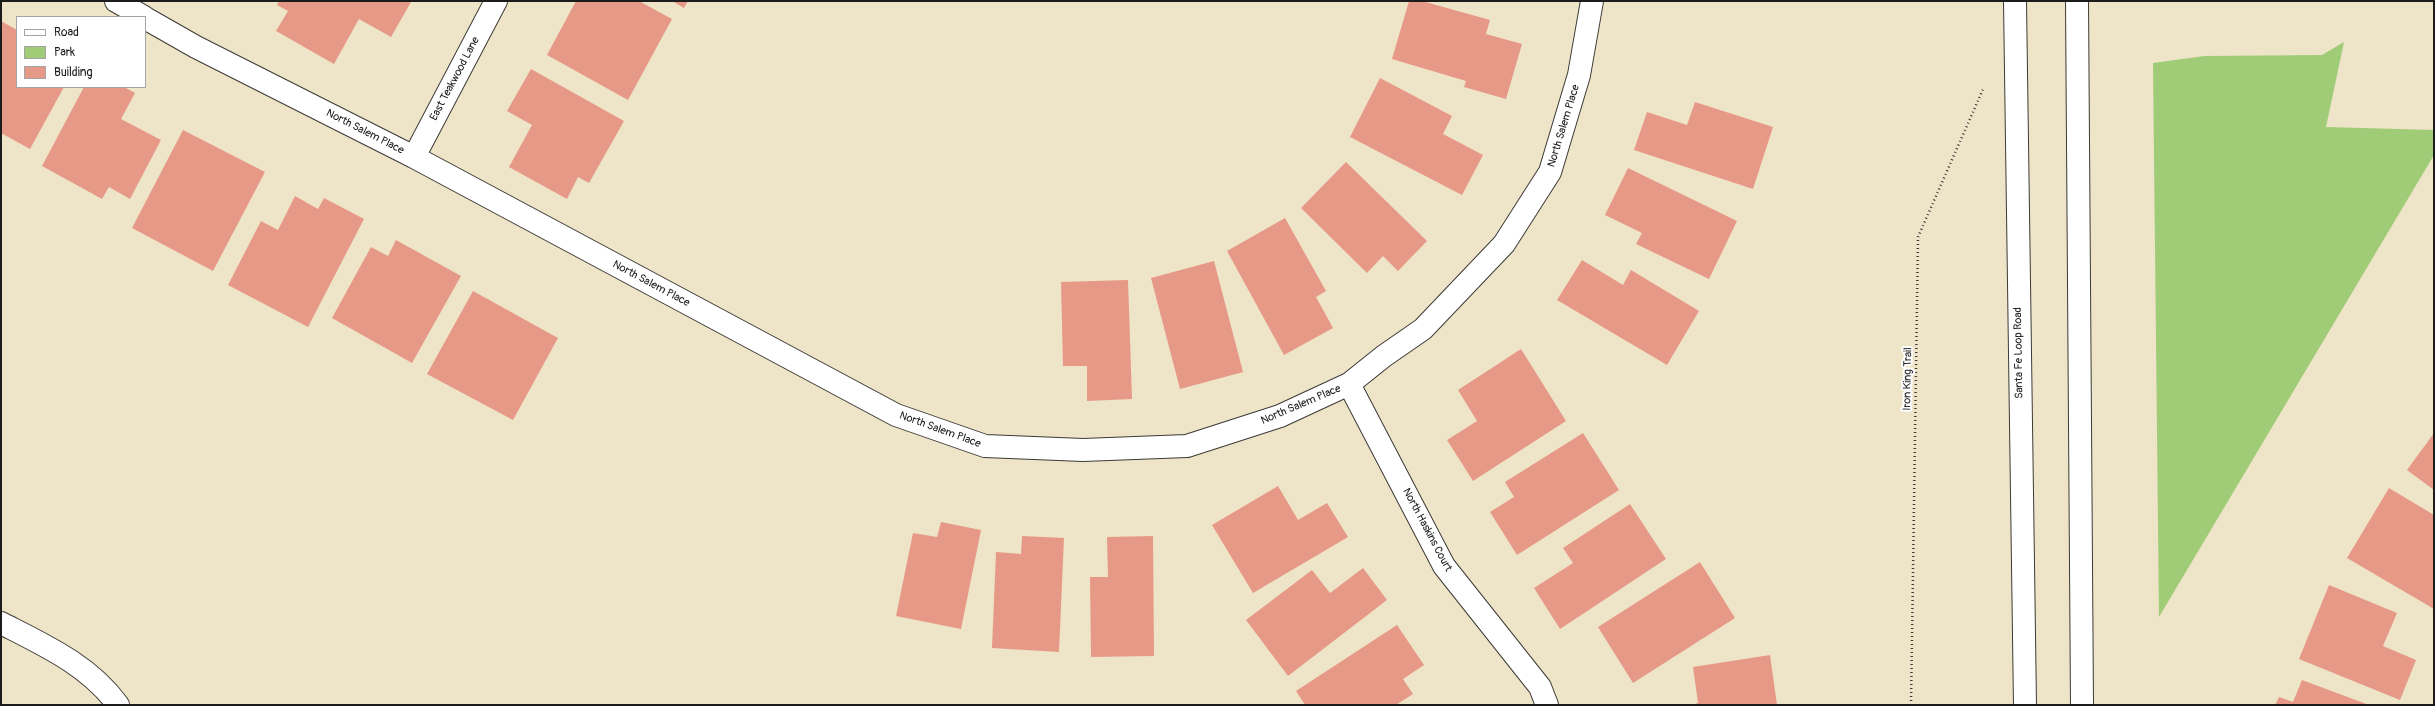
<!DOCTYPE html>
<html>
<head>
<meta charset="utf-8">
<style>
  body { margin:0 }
  #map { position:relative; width:2435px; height:706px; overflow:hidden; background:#eee4c7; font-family:Pangolin,sans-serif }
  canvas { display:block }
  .frame { position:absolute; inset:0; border:2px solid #1c1c1c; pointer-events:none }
  .legend { position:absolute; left:16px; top:16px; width:130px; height:72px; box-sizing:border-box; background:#fff; border:1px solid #a4a4a4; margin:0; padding:5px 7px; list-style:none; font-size:12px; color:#1c1c1c }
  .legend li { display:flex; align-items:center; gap:8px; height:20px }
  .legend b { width:20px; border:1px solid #a4a4a4 }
</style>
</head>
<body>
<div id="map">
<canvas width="2435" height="706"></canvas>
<div class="frame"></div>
<ul class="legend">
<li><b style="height:5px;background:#fff"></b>Road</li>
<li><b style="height:11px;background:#a0cb77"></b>Park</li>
<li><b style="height:11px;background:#e79987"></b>Building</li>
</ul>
</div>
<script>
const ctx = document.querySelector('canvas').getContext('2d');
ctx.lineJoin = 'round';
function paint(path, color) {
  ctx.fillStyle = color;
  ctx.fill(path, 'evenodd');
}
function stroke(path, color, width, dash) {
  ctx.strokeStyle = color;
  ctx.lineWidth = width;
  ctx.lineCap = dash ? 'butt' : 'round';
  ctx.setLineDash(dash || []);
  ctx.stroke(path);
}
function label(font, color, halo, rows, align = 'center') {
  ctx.font = font + ' Pangolin,sans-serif';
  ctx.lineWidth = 4;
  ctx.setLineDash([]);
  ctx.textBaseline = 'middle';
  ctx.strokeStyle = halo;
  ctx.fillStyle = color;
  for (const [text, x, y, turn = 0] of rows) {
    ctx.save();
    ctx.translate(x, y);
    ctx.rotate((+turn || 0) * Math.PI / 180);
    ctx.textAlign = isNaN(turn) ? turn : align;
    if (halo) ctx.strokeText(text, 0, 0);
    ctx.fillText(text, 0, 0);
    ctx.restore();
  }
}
const green = new Path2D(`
  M2344 42 2326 127 2434 130V155L2159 617 2153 63 2205 56 2322 55Z`);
const building = new Path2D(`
  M279 1H410L411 2 391 37 359 19 334 64 276 31 288 11 277 5Z
  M576 1H639L672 19 628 100 547 55Z
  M672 1H688L684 8Z
  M1409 1H1422L1490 20 1486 34 1522 44 1506 99 1464 87 1466 81 1392 59Z
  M1 21 17 30V87H64L30 149 1 133Z
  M531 69 624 121 589 183 578 177 567 199 509 167 532 125 507 111Z
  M1380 78 1452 116 1443 134 1483 155 1462 195 1350 137Z
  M84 87H124L135 93 121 119 161 140 130 199 109 187 102 199 42 166Z
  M1695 102 1773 127 1753 189 1634 150 1647 112 1687 125Z
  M183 130 265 172 213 271 132 228Z
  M1346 162 1427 241 1398 271 1383 256 1367 273 1301 208Z
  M1628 168 1737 221 1709 279 1636 244 1642 233 1605 215Z
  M295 196 318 209 324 198 364 219 308 327 228 285 261 221 278 230Z
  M1285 218 1326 291 1316 297 1333 328 1284 355 1227 251Z
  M396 240 461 276 412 363 332 318 371 247 388 256Z
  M1582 260 1623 285 1631 270 1699 311 1667 365 1557 300Z
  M1214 261 1243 372 1180 389 1151 278Z
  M1128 280 1132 399 1087 401V366H1063L1061 282Z
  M473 291 558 338 513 420 427 374Z
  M1521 349 1566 421 1473 481 1447 440 1477 421 1458 390Z
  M1583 433 1619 490 1517 555 1490 512 1514 497 1505 482Z
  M2434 433V490L2407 470Z
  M1278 486 1298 520 1327 503 1348 537 1253 593 1212 525Z
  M2389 488 2434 515V609L2347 558Z
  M1630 504 1666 559 1560 629 1534 588 1573 563 1563 548Z
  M941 522 981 530 961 629 896 616 913 533 937 537Z
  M1022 536 1064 538 1059 652 992 648 996 552 1021 554Z
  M1153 536 1154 656 1091 657 1090 577H1108L1107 537Z
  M1700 562 1735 618 1633 683 1598 627Z
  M1363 568 1387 600 1288 676 1246 620 1312 570 1330 593Z
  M2329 585 2397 613 2383 646 2416 660 2400 700 2299 659Z
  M1397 625 1424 665 1403 679 1413 694 1396 705H1305L1296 691Z
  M1770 655 1777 705H1692L1698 703 1693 667Z
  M2302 680 2369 705H2275L2279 697 2293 702Z`);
const path = new Path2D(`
  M1911 705 1918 237 1984 87`);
const street = new Path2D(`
  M116 1 144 17
  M145 18 196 47 414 157 896 415 985 446 1083 450 1187 446 1280 416 1349 384 1384 356 1423 329 1504 244 1550 172 1579 75 1592 1
  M414 157 496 1
  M1349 384 1444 566 1540 687 1547 705
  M1 623C44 645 89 665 118 705`);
const secondary = new Path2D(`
  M2015 1 2025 705
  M2077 1 2082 705`);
const streetNames = [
  ["East Teakwood Lane",455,79,-62],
  ["North Salem Place",1564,126,-73],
  ["North Salem Place",365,132,27],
  ["North Salem Place",651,284,28],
  ["Santa Fe Loop Road",2019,353,-91],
  ["Iron King Trail",1908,379,-89],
  ["North Salem Place",1301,405,-23],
  ["North Salem Place",940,430,20],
  ["North Haskins Court",1427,530,62]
];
paint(green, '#a0cb77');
paint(building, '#e79987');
stroke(street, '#3c3a36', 24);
stroke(secondary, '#3c3a36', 24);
stroke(path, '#3c3a36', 2.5, [1, 3]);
stroke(street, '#fff', 22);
stroke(secondary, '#fff', 22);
label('11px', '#1c1c1c', '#fff', streetNames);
</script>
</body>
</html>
